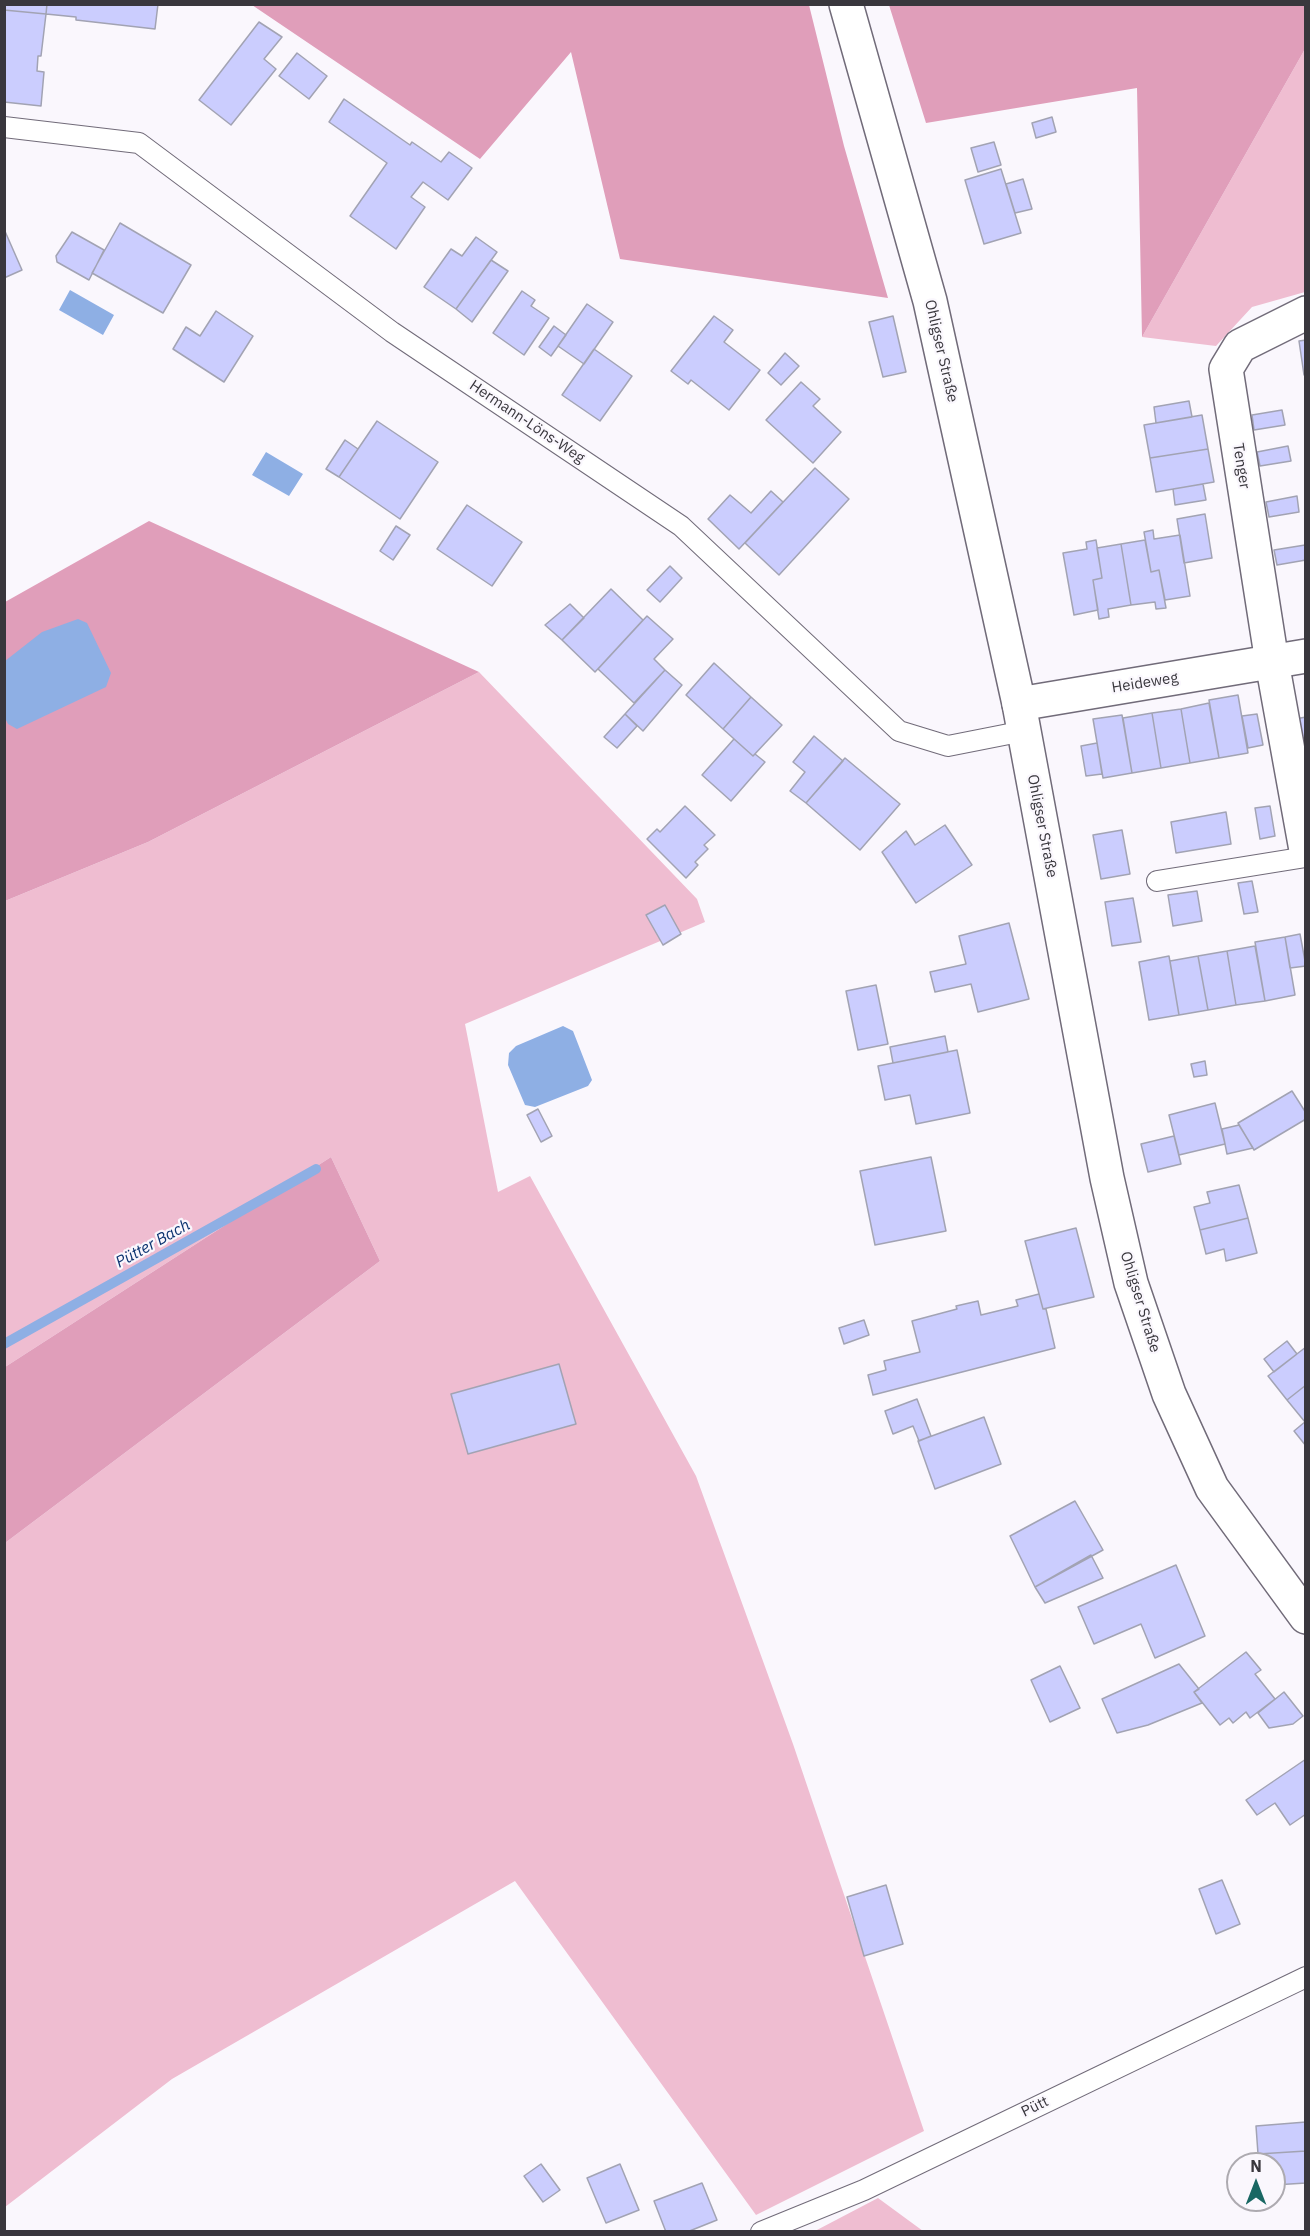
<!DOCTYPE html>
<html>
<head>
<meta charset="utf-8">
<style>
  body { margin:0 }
  #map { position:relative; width:1310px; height:2236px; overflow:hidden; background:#faf7fd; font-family:"IBM Plex Sans",sans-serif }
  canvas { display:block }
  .frame { position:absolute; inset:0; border:6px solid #39373d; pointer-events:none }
  .north { position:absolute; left:1226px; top:2152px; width:60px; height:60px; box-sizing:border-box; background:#faf7fd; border:2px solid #adaab0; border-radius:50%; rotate:0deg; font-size:16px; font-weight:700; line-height:24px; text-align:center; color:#39373d }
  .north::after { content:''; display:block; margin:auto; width:21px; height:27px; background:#196763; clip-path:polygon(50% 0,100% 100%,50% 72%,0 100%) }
</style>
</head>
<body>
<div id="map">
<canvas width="1310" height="2236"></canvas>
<div class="frame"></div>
<div class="north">N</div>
</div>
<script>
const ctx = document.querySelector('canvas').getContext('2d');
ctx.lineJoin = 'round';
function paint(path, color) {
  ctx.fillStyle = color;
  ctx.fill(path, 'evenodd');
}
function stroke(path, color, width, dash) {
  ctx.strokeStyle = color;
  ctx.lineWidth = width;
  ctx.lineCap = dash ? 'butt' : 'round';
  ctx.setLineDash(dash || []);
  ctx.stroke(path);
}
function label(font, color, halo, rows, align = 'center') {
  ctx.font = font + ' "IBM Plex Sans",sans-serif';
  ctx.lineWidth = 4.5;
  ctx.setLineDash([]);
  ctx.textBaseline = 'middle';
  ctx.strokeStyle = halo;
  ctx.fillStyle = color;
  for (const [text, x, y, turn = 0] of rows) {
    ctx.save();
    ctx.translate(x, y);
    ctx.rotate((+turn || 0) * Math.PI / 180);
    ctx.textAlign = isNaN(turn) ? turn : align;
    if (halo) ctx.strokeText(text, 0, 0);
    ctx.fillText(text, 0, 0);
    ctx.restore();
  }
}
const green = new Path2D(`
  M1305 49V292L1252 307 1216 346 1142 337Z
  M479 672 697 899 705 922 465 1024 498 1192 530 1176 696 1476 793 1744 924 2131 756 2215 515 1881 172 2079 5 2207V1543L380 1261 331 1157 5 1367V901L148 842Z
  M878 2198 923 2231H815Z`);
const forest = new Path2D(`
  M252 5H809L844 146 888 298 620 259 571 52 480 159Z
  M889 5H1305V49L1142 337 1137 88 926 123Z
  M149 521 479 672 148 842 5 901V602Z
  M331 1157 380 1261 5 1543V1367Z`);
const water = new Path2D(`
  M70 290 114 315 103 335 59 310Z
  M266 452 303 474 289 496 252 475Z
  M78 619 87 623 111 673 106 687 17 729 8 724 5 718V661L42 632Z
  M563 1026 573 1031 592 1080 588 1086 535 1107 525 1105 508 1065 509 1053 516 1046Z`);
const stream = new Path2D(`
  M4 1344 316 1169`);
const building = new Path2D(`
  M4 4H47L46 14 4 10Z
  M47 4H158L155 29 76 20V17L46 14Z
  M4 10 46 14 41 56H38L37 71 44 72 41 106 4 102Z
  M259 22 282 37 264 59 276 69 231 125 199 100Z
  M297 53 327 76 309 99 279 76Z
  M344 99 410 145 412 142 441 162 449 152 472 168 448 200 423 182 411 197 425 207 396 249 350 216 387 163 329 122Z
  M1052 117 1056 132 1036 138 1032 123Z
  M994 142 1001 165 978 172 971 148Z
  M1001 169 1021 233 984 244 965 180Z
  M1023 179 1032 209 1015 213 1006 184Z
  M120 223 191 265 163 313 92 273Z
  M4 229 22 270 4 278Z
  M72 232 104 250 89 280 57 262 56 256Z
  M476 237 497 252 456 309 424 287 451 249 462 256Z
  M491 260 508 271 472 322 456 309Z
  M522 291 535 300 531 306 549 318 524 355 493 333Z
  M587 304 613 322 584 364 558 346Z
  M216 311 253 336 224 382 173 349 186 327 200 336Z
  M714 316 733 330 724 342 760 370 729 410 691 380 688 384 671 371Z
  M893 316 906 372 883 377 869 322Z
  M554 326 566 335 551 356 539 347Z
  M1306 340V374L1304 375 1299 341Z
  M594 349 632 376 600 421 562 395Z
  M785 353 799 366 781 385 768 373Z
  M801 382 820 399 813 406 841 432 813 463 766 420Z
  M1189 401 1192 417 1156 423 1154 407Z
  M1282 410 1285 425 1254 430 1252 415Z
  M1202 415 1208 449 1150 458 1144 425Z
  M377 421 438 462 400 519 339 477Z
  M345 440 358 449 339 477 326 469Z
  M1288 446 1291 461 1260 466 1257 452Z
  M1208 449 1214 482 1156 492 1150 458Z
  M815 468 849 499 779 575 745 543Z
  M1203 484 1206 500 1175 505 1173 489Z
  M771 491 783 502 739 549 708 519 730 495 751 513Z
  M1297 496 1299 512 1269 517 1266 502Z
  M467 505 522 542 492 586 437 549Z
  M1205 514 1212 558 1184 563 1177 519Z
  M396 526 410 535 393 560 380 551Z
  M1153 530 1154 539 1180 535 1190 596 1165 600 1159 570 1151 572 1144 532Z
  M1096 540 1102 578 1093 580 1098 610 1074 615 1063 553 1087 549 1086 542Z
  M1145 540 1151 572 1159 570 1166 608 1156 609 1155 602 1131 605 1121 544Z
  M1121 544 1131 605 1108 609 1109 617 1099 619 1093 580 1102 578 1097 548Z
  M1305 545 1306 560 1277 565 1274 550Z
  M670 566 682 578 660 602 647 590Z
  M611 589 643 620 595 672 562 640Z
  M570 604 584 618 562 640 545 625Z
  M647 616 673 639 654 659 665 670 634 703 598 669Z
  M714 663 751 697 723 729 686 695Z
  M665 670 682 685 643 731 625 714Z
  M1238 695 1248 753 1219 758 1209 700Z
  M751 697 782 725 753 756 723 729Z
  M1209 703 1219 758 1190 763 1181 709Z
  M1181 709 1190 763 1161 768 1152 713Z
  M1152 713 1161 768 1132 773 1123 718Z
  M625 714 637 726 617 748 604 737Z
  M1257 714 1263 745 1248 748 1242 716Z
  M1122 715 1132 773 1103 778 1093 719Z
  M1306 717V747L1300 748 1295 719Z
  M814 736 843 761 806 803 790 791 805 772 793 762Z
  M734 739 753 756 755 754 765 762 731 801 702 775Z
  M1097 743 1102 774 1086 776 1081 746Z
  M845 758 900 804 860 850 806 803Z
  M685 806 715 835 704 845 708 849 695 862 698 865 686 878 647 839 657 829 660 832Z
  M1270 806 1275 836 1260 839 1255 808Z
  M1226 812 1231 844 1176 853 1171 822Z
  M945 825 972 865 916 903 882 852 906 831 915 845Z
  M1122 830 1130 874 1101 879 1093 835Z
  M1252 881 1258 912 1244 914 1238 883Z
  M1197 891 1202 921 1173 926 1168 895Z
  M1133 898 1141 942 1112 946 1105 902Z
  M665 905 681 934 663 945 646 915Z
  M1009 923 1029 999 978 1012 971 984 935 992 930 972 966 964 959 936Z
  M1300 934 1306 966 1290 968 1285 937Z
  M1285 937 1295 995 1265 1001 1255 942Z
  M1255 946 1265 1001 1236 1005 1227 951Z
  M1227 951 1236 1005 1208 1010 1198 956Z
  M1169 956 1179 1015 1149 1020 1139 962Z
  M1198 956 1208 1010 1179 1015 1170 961Z
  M876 985 888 1044 858 1050 846 991Z
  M945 1036 948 1052 893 1063 890 1047Z
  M957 1050 970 1113 916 1124 910 1095 885 1100 878 1066Z
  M1205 1061 1207 1075 1194 1077 1191 1064Z
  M1292 1091 1306 1113V1119L1254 1150 1238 1123Z
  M1215 1103 1225 1144 1179 1155 1169 1115Z
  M538 1109 552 1136 541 1142 527 1115Z
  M1239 1125 1253 1148 1227 1154 1222 1129Z
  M1174 1136 1181 1164 1148 1172 1141 1144Z
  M931 1157 946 1231 875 1245 860 1171Z
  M1239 1185 1248 1218 1200 1230 1194 1207 1210 1203 1207 1192Z
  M1248 1218 1257 1253 1226 1261 1224 1249 1206 1254 1200 1230Z
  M1076 1228 1094 1297 1043 1309 1025 1241Z
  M1039 1294 1043 1309H1046L1055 1348 873 1395 868 1375 886 1370 884 1361 920 1352 912 1321 957 1309 956 1306 978 1301 981 1315 1018 1306 1016 1300Z
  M864 1320 869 1335 844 1344 839 1328Z
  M1287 1341 1297 1354 1274 1372 1264 1359Z
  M1306 1347V1385L1287 1400 1268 1376Z
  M559 1364 576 1424 468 1454 451 1394Z
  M1306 1385V1421L1305 1422 1287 1400Z
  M917 1399 931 1436 919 1441 913 1426 893 1434 885 1411Z
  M984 1417 1001 1464 935 1489 918 1441Z
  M1306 1421V1446L1294 1431Z
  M1075 1501 1103 1550 1035 1587 1010 1536Z
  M1091 1555 1103 1578 1045 1603 1035 1587Z
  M1176 1565 1205 1636 1155 1658 1141 1624 1094 1644 1078 1607Z
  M1246 1652 1261 1670 1255 1674 1275 1699 1250 1718 1246 1712 1233 1723 1229 1718 1220 1725 1194 1692Z
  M1179 1664 1199 1689 1194 1692 1202 1703 1148 1725 1117 1733 1102 1699Z
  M1060 1666 1080 1708 1050 1722 1031 1680Z
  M1284 1692 1303 1716 1293 1724 1269 1728 1258 1713Z
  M1306 1759V1814L1290 1825 1275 1803 1257 1815 1246 1800Z
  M1222 1880 1240 1924 1216 1934 1199 1889Z
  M886 1885 903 1944 864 1956 847 1897Z
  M1306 2122V2151L1258 2154 1256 2126Z
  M1306 2151V2183L1274 2185V2164H1259L1258 2154Z
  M541 2164 560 2190 543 2202 524 2176Z
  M620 2164 639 2210 606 2223 587 2178Z
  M702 2183 717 2220 687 2232H666L654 2201Z`);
const service = new Path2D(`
  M4 127 139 143 392 332 681 526 899 731 948 746 1024 731
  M1157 881 1306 857
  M761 2232 864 2190 1306 1977`);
const minor = new Path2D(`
  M1306 313 1240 346 1226 369 1272 662 1306 850
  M1019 704 1306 656`);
const secondary = new Path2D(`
  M846 4 930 301 1019 704 1107 1178 1131 1283 1169 1394 1212 1488 1306 1617`);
const streetNames = [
  ["Ohligser Straße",941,351,77],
  ["Hermann-Löns-Weg",527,422,34],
  ["Tenger",1241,466,81],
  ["Heideweg",1145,683,-9],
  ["Ohligser Straße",1042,826,79],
  ["Ohligser Straße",1140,1302,73],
  ["Pütt",1035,2107,-26]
];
const waterNames = [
  ["Pütter Bach",153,1244,-29]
];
paint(green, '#efbdd1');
paint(forest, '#e09eba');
paint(water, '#8eafe4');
stroke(stream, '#8eafe4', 10);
paint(building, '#cbcdfe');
stroke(building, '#a2a3b3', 1.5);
stroke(service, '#716b79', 22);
stroke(minor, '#716b79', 36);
stroke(secondary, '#716b79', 36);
stroke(service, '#fff', 20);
stroke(minor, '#fff', 33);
stroke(secondary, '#fff', 33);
label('15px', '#39373d', '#faf7fd', streetNames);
label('italic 16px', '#0c3370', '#faf7fd', waterNames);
</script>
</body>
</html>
